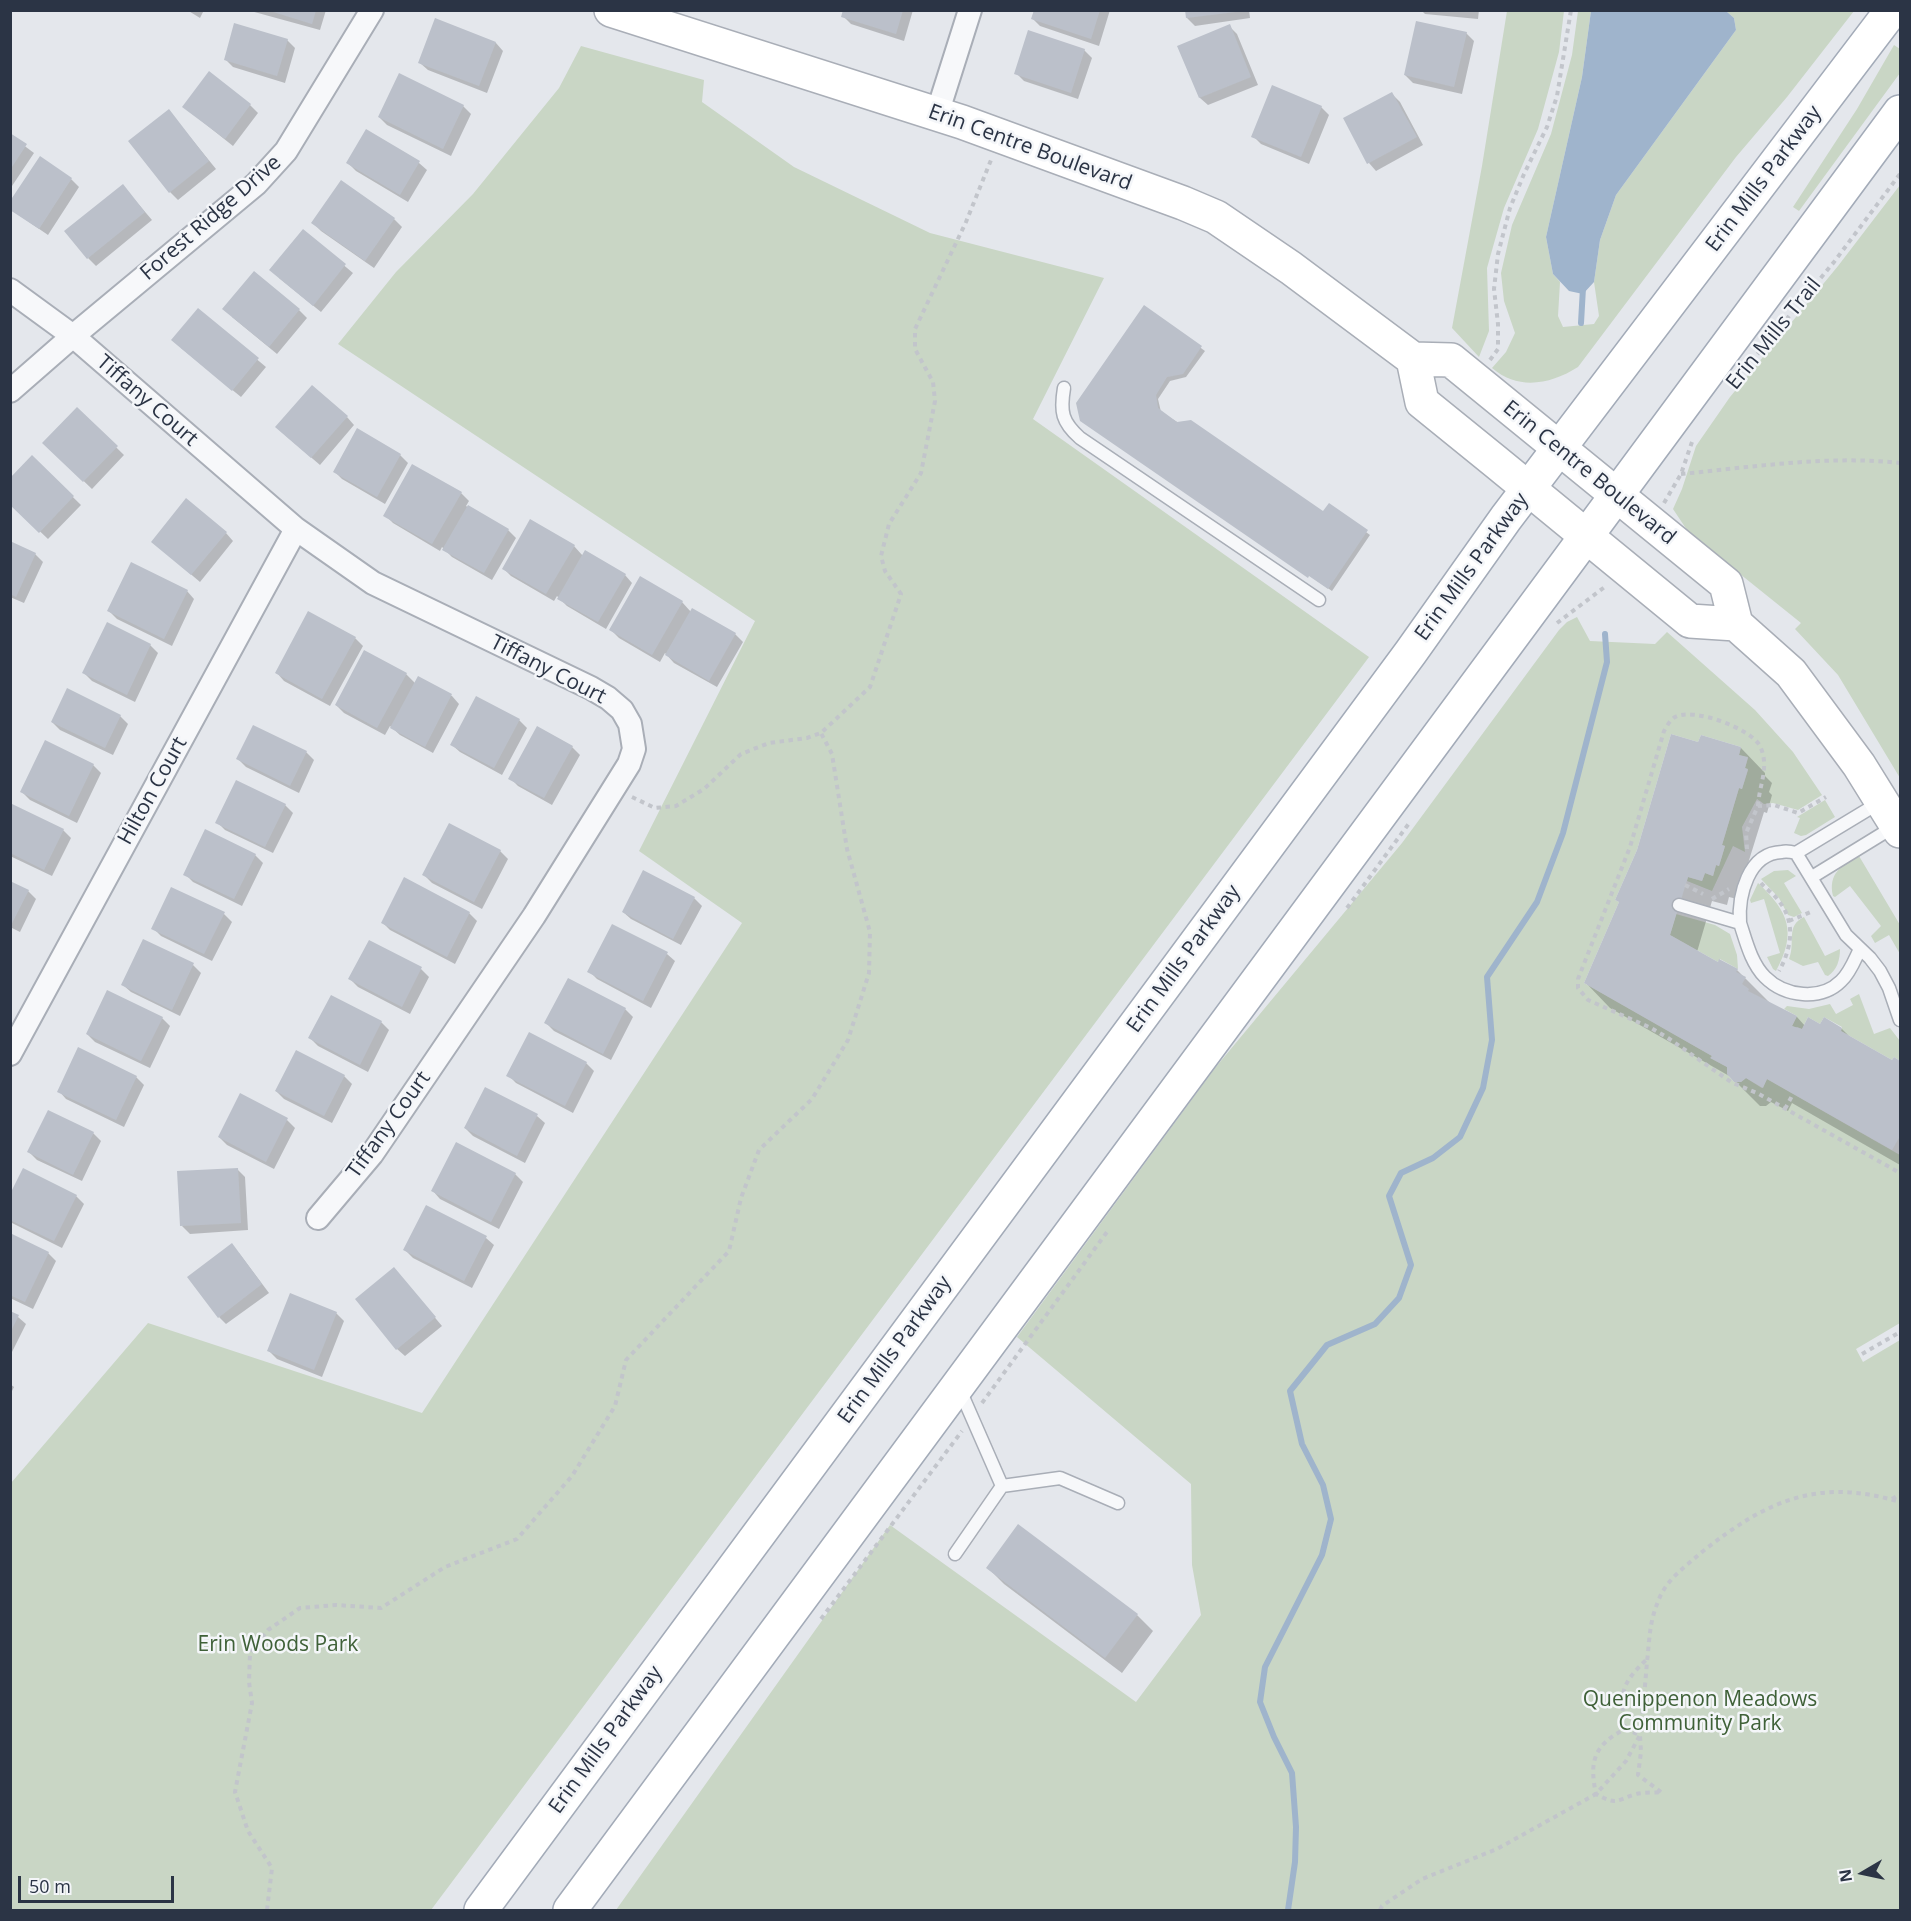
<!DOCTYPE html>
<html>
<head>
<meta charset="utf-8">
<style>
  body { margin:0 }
  #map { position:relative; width:1911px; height:1921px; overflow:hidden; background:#e4e7ec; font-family:"Open Sans",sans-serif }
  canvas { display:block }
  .frame { position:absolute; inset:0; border:12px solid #2b3445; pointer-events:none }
  .north { position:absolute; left:1833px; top:1843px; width:60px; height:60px; -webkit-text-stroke:4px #f4f6f9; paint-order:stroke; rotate:261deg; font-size:16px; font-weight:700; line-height:24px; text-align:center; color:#2b3445 }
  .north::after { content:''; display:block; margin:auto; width:21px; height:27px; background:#2b3445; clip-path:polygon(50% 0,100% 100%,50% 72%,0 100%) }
  .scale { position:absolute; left:18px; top:1876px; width:156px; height:27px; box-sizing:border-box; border:3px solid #2b3445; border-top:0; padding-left:8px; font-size:18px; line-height:21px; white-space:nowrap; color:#2b3445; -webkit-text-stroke:4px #f4f6f9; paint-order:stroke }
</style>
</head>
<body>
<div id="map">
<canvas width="1911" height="1921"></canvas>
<div class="frame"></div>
<div class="north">N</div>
<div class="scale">50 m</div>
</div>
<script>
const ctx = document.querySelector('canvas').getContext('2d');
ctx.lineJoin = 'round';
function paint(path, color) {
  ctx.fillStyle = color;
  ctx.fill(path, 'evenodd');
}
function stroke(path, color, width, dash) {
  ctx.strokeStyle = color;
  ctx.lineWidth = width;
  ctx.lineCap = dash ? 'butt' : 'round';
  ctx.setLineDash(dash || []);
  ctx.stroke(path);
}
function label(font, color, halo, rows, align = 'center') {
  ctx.font = font + ' "Open Sans",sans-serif';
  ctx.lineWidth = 5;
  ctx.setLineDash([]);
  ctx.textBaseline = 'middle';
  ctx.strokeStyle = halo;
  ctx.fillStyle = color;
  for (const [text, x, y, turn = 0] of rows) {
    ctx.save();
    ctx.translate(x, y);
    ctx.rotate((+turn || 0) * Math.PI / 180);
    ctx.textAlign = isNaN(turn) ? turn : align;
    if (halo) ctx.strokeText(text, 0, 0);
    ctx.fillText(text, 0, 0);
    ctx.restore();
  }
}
const green = new Path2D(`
  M1507 11H1564L1559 52 1538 129 1504 208 1487 268 1489 331 1479 357 1452 328 1482 166Z
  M1578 11H1591L1582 77 1546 237 1553 274 1560 282 1558 316 1563 327 1594 324 1599 316 1594 282 1600 240 1616 195 1736 30 1734 18 1726 11H1854L1787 97 1736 157 1578 367C1551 384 1519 391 1492 368L1506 352 1515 333 1504 301 1501 273 1512 225 1551 134 1572 55Z
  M1894 45 1900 49V73L1799 211 1793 207 1857 109Z
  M581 46 704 80 702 102 794 167 930 233 1104 278 1033 419 1369 657 431 1910H11V1483L148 1323 422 1413 742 923 639 851 755 621 338 344 396 272 473 194 559 88Z
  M1900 185V778L1838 675 1795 629 1801 623 1689 533 1673 509 1682 489 1696 446 1730 397 1838 266Z
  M1577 617 1590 641 1655 644 1667 632 1755 710 1793 752 1822 795 1798 810 1773 803 1764 804 1757 799 1742 827 1745 852 1733 846 1712 891 1687 881 1688 877 1702 881 1705 873 1713 876 1716 865 1719 866 1725 846 1722 845 1739 788 1742 789 1748 770 1745 768 1748 758 1739 755 1741 747 1701 735 1698 742 1671 734 1637 850 1615 900 1619 902 1584 983 1712 1056 1711 1058 1727 1067V1074L1734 1082H1741L1746 1078 1762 1088 1767 1079 1900 1155V1323L1856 1349 1863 1362 1900 1340V1910H616L890 1525 1136 1702 1201 1615 1192 1565 1191 1484 1017 1337 1215 1068 1402 843 1559 630 1567 622Z
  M1825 800 1835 817 1806 835 1801 836 1794 833 1800 818 1797 817Z
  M1859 856 1900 925V954L1889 935 1875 943 1871 936 1881 926 1850 886 1835 897 1833 896C1828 874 1841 865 1859 856Z
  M1788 870 1796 876 1784 883 1802 913 1794 917 1788 915 1779 898 1761 879 1774 871Z
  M1758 883C1789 912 1797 932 1776 971L1773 969 1767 957 1780 953 1764 899 1751 903 1750 900Z
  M1676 914 1715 925 1730 934 1737 955 1738 969 1720 959 1718 962 1670 935Z
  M1804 917 1825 956 1840 949C1840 960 1837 970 1828 976L1825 975 1818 962 1803 966 1789 959C1796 942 1785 926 1804 917Z
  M1859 994 1874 1034 1890 1028 1900 1041V1061L1894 1057 1892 1060 1841 1031 1842 1027 1824 1017 1820 1024 1808 1017 1802 1029 1797 1027 1796 1028 1792 1026 1797 1016 1784 1009 1787 1006 1809 1009 1830 1004 1836 1014 1853 1005 1850 999Z`);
const water = new Path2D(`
  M1591 11H1726L1734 18 1736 30 1616 195 1600 240 1594 282 1583 294 1569 291 1553 274 1546 237 1582 77Z`);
const shadow = new Path2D(`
  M187 10H204L200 18Z
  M247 10H326L320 30Z
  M845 10H913L904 41 851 24 843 16Z
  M1035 10H1110L1099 46 1040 26 1033 19Z
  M1186 10H1249L1250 18 1195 26 1187 18Z
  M1421 10H1479L1478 19 1425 14Z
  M436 20 496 43 503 51 487 93 428 70 420 63Z
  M1229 26 1237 34 1258 85 1208 105 1200 98 1179 46Z
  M1466 33 1474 41 1462 94 1413 83 1405 75Z
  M287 40 295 48 285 83 233 67 225 59Z
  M1084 50 1092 58 1078 99 1024 81 1016 73Z
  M1392 94 1400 102 1423 145 1376 171 1369 163Z
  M250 105 258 113 233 146 184 107Z
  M463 106 471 114 451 156 387 125 379 117Z
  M1321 107 1329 115 1309 164 1261 144 1253 136Z
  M169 111 216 169 178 200 170 192Z
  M10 135 34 153 10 189Z
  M40 158 71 179 79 187 48 235 10 209Z
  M348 163H419L427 170 408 202 356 171Z
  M123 186 152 220 96 266 88 258Z
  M394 219 402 227 374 268 321 231 313 223Z
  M303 231 353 273 321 312 279 278Z
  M1145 307 1205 351 1186 377 1170 381 1158 399 1161 412 1324 513 1329 505 1370 535 1332 591 1082 421Z
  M198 310 266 367 241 397 181 348Z
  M299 310 307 318 277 354 232 317Z
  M77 409 124 455 92 489 44 443Z
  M347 417 354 425 320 465 285 435Z
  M400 455 408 463 385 504 342 479 334 471Z
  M32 457 81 505 48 539 10 503Z
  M461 493 469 501 466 506 508 530 516 538 492 580 452 557 442 547 440 551 393 523 385 515Z
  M226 533 233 541 200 582 161 549Z
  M10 543 35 554 43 562 24 603 10 597Z
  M574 546 583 556 625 575 632 583 606 629 567 606 557 596 554 601 511 576 504 569Z
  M187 591 194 599 172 646 117 619 109 611Z
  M682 602 691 612 692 610 735 634 743 642 717 687 674 663 665 653 660 662 619 638 611 630Z
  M355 638 363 646 330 706 284 681 277 673Z
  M150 645 158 653 135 702 92 681 84 673Z
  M406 674 416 684 419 678 452 696 459 704 433 753 400 735 390 726 385 735 344 713 336 705Z
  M120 716 128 724 113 755 60 730 52 722Z
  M519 720 527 728 502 775 460 752 452 745Z
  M1699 744 1741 748 1765 773V776L1772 783 1769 792 1772 795 1767 813 1764 812 1737 899 1729 897 1727 905 1712 901 1697 952 1718 964 1737 970 1770 1003 1797 1017 1805 1026 1842 1029 1851 1038 1893 1062 1894 1059 1900 1062V1165L1792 1103 1788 1111 1771 1102 1766 1106H1760L1731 1077 1610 1008 1586 983Z
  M572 747 580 755 552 805 518 786 510 778Z
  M306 752 314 760 299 793 246 767 238 759Z
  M93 765 101 773 77 823 30 800 22 792Z
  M10 805 63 830 71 838 52 876 10 856Z
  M285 805 293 813 273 853 225 830 217 822Z
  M500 851 508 859 482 909 432 883 424 875Z
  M255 855 263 863 242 906 193 882 185 874Z
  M10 883 28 891 36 899 20 932 10 927Z
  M694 898 702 906 681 945 631 919 623 912Z
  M469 913 477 921 455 964 390 930 382 922Z
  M224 914 232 922 212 961 161 936 153 928Z
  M667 954 675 961 651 1008 597 979 589 971Z
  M193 965 201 973 180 1016 131 992 123 985Z
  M421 969 429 977 410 1014 358 987 350 979Z
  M625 1009 633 1017 611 1060 554 1031 546 1023Z
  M162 1018 170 1026 150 1068 95 1042 87 1034Z
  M381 1022 389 1030 368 1072 318 1046 310 1038Z
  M586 1063 594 1071 573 1113 516 1083 508 1075Z
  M344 1076 352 1084 332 1123 284 1099 276 1091Z
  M136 1077 144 1085 124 1127 66 1099 59 1091Z
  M537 1116 545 1123 525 1163 473 1136 465 1128Z
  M287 1120 295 1128 274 1169 227 1145 219 1137Z
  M93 1133 101 1141 82 1181 37 1160 29 1152Z
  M237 1169 245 1177 248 1230 190 1234 182 1226Z
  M515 1174 523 1182 499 1229 440 1199 433 1191Z
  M76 1196 84 1204 62 1248 10 1222V1197Z
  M10 1235 48 1253 56 1261 33 1309 10 1298Z
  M486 1238 494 1245 472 1288 413 1258 405 1250Z
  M239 1253 269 1293 226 1324 219 1317Z
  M394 1269 442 1326 405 1356 397 1349Z
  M10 1313 18 1317 26 1324 10 1356Z
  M336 1313 344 1321 322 1377 277 1359 269 1351Z
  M10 1384 14 1387 10 1395Z
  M988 1568 1137 1615 1153 1631 1122 1673 1004 1584Z`);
const stream = new Path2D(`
  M1581 323 1583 288
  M1288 1910 1295 1862 1296 1827 1292 1773 1274 1737 1260 1702 1265 1667 1322 1555 1331 1519 1323 1485 1302 1444 1290 1391 1327 1345 1375 1324 1399 1298 1411 1265 1389 1196 1401 1173 1433 1158 1460 1137 1483 1088 1492 1040 1487 977 1537 902 1563 833 1607 662 1605 634`);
const building = new Path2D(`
  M267 10H316L312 24Z
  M843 10H903L896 34 841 17Z
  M1034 10H1100L1091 39 1031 19Z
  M1185 10H1235V12L1186 18Z
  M435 18 496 42 479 86 418 63Z
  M1416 21 1467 32 1454 87 1404 75Z
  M234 23 288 39 277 76 224 60Z
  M1230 24 1251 77 1199 98 1177 46Z
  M1028 30 1085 49 1071 93 1014 74Z
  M209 71 251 104 225 139 182 107Z
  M399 73 464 105 443 149 378 117Z
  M1272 85 1322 106 1301 157 1251 137Z
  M1392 92 1417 137 1367 164 1343 118Z
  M169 109 209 161 169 193 128 141Z
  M366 129 420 161 400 195 346 163Z
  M10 133 27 144 10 170Z
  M40 156 72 178 39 229 10 210V201Z
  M341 180 395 218 365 261 311 223Z
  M123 184 145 212 87 259 64 231Z
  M303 229 346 264 313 306 269 270Z
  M254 271 300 309 269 347 222 309Z
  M1144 305 1202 346 1183 374 1167 377 1156 395 1158 408 1177 422 1191 420 1323 511 1329 503 1368 530 1328 589 1309 576 1308 578 1080 421 1076 403Z
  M198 308 259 358 232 391 171 340Z
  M312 385 348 416 311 458 275 427Z
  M77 407 118 446 83 482 42 443Z
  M357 428 401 454 377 497 333 472Z
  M32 455 74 496 39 533 10 505V478Z
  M412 464 462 492 432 544 383 516Z
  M186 498 227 532 191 575 151 542Z
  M468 505 509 529 484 573 442 550Z
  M530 519 575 545 546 594 502 569Z
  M10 541 36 553 16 597 10 594Z
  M585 550 626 574 598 622 557 599Z
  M131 562 188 590 164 639 107 611Z
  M640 576 683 601 652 655 609 630Z
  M692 608 736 633 709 681 665 655Z
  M308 611 356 637 322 699 275 673Z
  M107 622 151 644 127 695 82 673Z
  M364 650 407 673 377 728 335 705Z
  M418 676 452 694 425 747 390 728Z
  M67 688 121 715 105 748 51 722Z
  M476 696 520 719 494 768 450 745Z
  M253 725 307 751 290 786 236 759Z
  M537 726 573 746 544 798 508 779Z
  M1671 734 1698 742 1701 735 1741 747 1739 755 1748 757 1745 768 1748 769 1742 789 1739 788 1722 845 1725 846 1719 866 1716 865 1713 876 1705 873 1702 881 1688 877 1670 935 1718 962 1719 959 1738 969 1736 972 1746 977 1742 984 1749 989 1748 991 1797 1016 1792 1026 1802 1029 1808 1017 1820 1024 1824 1017 1842 1028 1841 1031 1892 1060 1894 1057 1900 1061V1136L1892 1150 1767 1079 1763 1088 1746 1078 1741 1082H1734L1727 1074V1067L1710 1058 1712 1056 1584 983 1619 902 1615 900 1637 850Z
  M45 740 94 764 69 816 20 792Z
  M236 780 286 804 265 847 215 823Z
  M10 803 64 829 44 870 10 853Z
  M449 823 501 850 474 902 422 875Z
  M205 829 256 854 234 899 183 875Z
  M643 870 695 897 673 939 622 912Z
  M404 877 470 912 447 957 381 923Z
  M10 881 29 890 10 927Z
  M171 887 225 912 204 954 151 929Z
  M612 924 668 952 643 1001 587 972Z
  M143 939 194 963 172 1010 121 985Z
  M369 940 422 967 402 1007 348 979Z
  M568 978 626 1008 603 1054 544 1023Z
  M107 990 163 1017 141 1061 86 1034Z
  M331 995 382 1021 360 1065 308 1038Z
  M529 1032 587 1062 565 1106 506 1076Z
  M78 1047 137 1076 116 1120 57 1092Z
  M296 1050 345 1075 324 1116 275 1091Z
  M485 1087 538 1114 517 1156 464 1128Z
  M240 1093 288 1118 266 1162 218 1137Z
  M48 1110 94 1132 73 1175 27 1152Z
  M456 1142 516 1173 491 1222 431 1191Z
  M23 1168 77 1195 54 1241 10 1220V1194Z
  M238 1168 241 1223 180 1226 177 1171Z
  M426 1205 487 1236 464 1281 403 1250Z
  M10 1233 49 1252 25 1302 10 1295Z
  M232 1243 262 1284 218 1318 187 1277Z
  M394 1267 436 1317 396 1350 355 1299Z
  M290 1293 337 1312 314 1370 267 1351Z
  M10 1311 19 1315 10 1333Z
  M1018 1524 1138 1614 1105 1658 986 1568Z`);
const path = new Path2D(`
  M1490 360 1498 349V324L1494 289 1498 254 1510 208 1524 174 1547 127 1557 96 1571 10
  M1746 368 1834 262 1900 174
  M1681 474C1753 467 1829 455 1900 463
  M1664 503 1681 474 1692 442
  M1557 623 1606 586
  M632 797 655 808 676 806 704 789 741 754 769 743 807 738 821 733 870 687 901 594 885 571 881 556 889 524 921 473 935 401 933 382 915 349V329L966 222 991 160
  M1758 806C1759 785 1770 767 1760 746 1750 728 1693 707 1675 717 1670 720 1667 726 1664 731L1630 847 1578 979V988L1588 1000 1651 1028 1668 1038 1731 1082 1759 1094 1900 1173
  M1747 849 1746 833 1758 806 1774 805 1798 813 1826 797
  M1761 883C1766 889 1773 893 1778 900 1796 921 1792 948 1779 971
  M1685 885 1703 894
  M1712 899 1729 889
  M1347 908 1410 822
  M1789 921 1813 911
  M1785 1109 1793 1094
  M1862 1354 1900 1332
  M982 1403 1107 1232
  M1892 1499 1900 1494
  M821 1619 962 1431
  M1625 1729C1620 1692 1620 1685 1648 1658
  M1661 1792 1638 1775 1641 1752 1640 1735C1643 1710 1645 1686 1647 1662 1650 1636 1649 1623 1659 1599 1667 1579 1686 1566 1702 1552 1766 1501 1818 1477 1900 1502
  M267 1910 272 1868 248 1831 235 1792 252 1703 249 1682 250 1653 268 1630 300 1608 336 1605 381 1608 445 1567 517 1539 572 1476 615 1406 626 1360 729 1251 741 1198 759 1150 812 1099 848 1040 869 973 870 932 847 849 832 754 821 733
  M1380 1910 1382 1906 1422 1879 1497 1849 1596 1794 1626 1761 1640 1735 1625 1729C1594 1745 1589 1761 1596 1794 1617 1806 1616 1800 1636 1794 1644 1792 1653 1793 1660 1792`);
const lane = new Path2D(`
  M1064 388C1060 412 1062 422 1080 438L1319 600
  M1796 853 1846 935 1870 958 1880 971 1889 988 1900 1020
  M1812 877 1895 826
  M1679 905 1740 923C1746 941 1751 963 1765 977 1785 997 1821 1001 1841 981 1850 973 1855 959 1860 949
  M1740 923C1738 896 1748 853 1782 852 1786 851 1792 852 1796 853L1882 801
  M1002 1486 1060 1478 1118 1503
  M955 1554 1002 1486 960 1390`);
const street = new Path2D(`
  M937 114 970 10
  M10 290 73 336 296 529 373 583 591 688 608 698 622 710 630 724 634 749 629 764 534 916 372 1154 318 1218
  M10 391 73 336 256 184 286 151 372 10
  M10 1054 296 529`);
const secondary = new Path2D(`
  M611 10 962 122 1183 203 1216 217 1291 268 1413 359 1451 360 1726 584 1736 624 1791 673 1859 765 1900 831
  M1413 359 1422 402 1496 462 1690 621 1736 624`);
const primary = new Path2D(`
  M481 1910 1411 652 1506 518 1892 10
  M570 1910 1900 112`);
const streetNames = [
  ["Erin Centre Boulevard",1030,148,20],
  ["Erin Mills Parkway",1764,179,-53],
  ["Forest Ridge Drive",211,218,-41],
  ["Erin Mills Trail",1774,334,-51],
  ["Tiffany Court",147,401,41],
  ["Erin Centre Boulevard",1589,473,39],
  ["Erin Mills Parkway",1472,567,-54],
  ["Tiffany Court",548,670,27],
  ["Hilton Court",153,791,-61],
  ["Erin Mills Parkway",1184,959,-54],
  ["Tiffany Court",389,1125,-54],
  ["Erin Mills Parkway",895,1350,-54],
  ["Erin Mills Parkway",606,1740,-54]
];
const parkNames = [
  ["Erin Woods Park",278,1645],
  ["Quenippenon Meadows",1700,1700],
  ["Community Park",1700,1724]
];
paint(green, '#c9d6c5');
paint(water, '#9fb4cc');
paint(shadow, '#0003');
stroke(stream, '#9fb4cc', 6);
paint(building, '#bbc0ca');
stroke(lane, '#a9aeb7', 15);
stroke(street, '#a9aeb7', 26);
stroke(secondary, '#a9aeb7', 36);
stroke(primary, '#a3abb8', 36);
stroke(path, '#c2c5cb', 4, [4.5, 4.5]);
stroke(lane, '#f7f8fa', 12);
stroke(street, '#f7f8fa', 22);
stroke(secondary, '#fff', 33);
stroke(primary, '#fff', 33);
label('21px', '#2b3445', '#f4f6f9', streetNames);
label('21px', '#3f6138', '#f4f6f9', parkNames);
</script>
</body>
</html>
